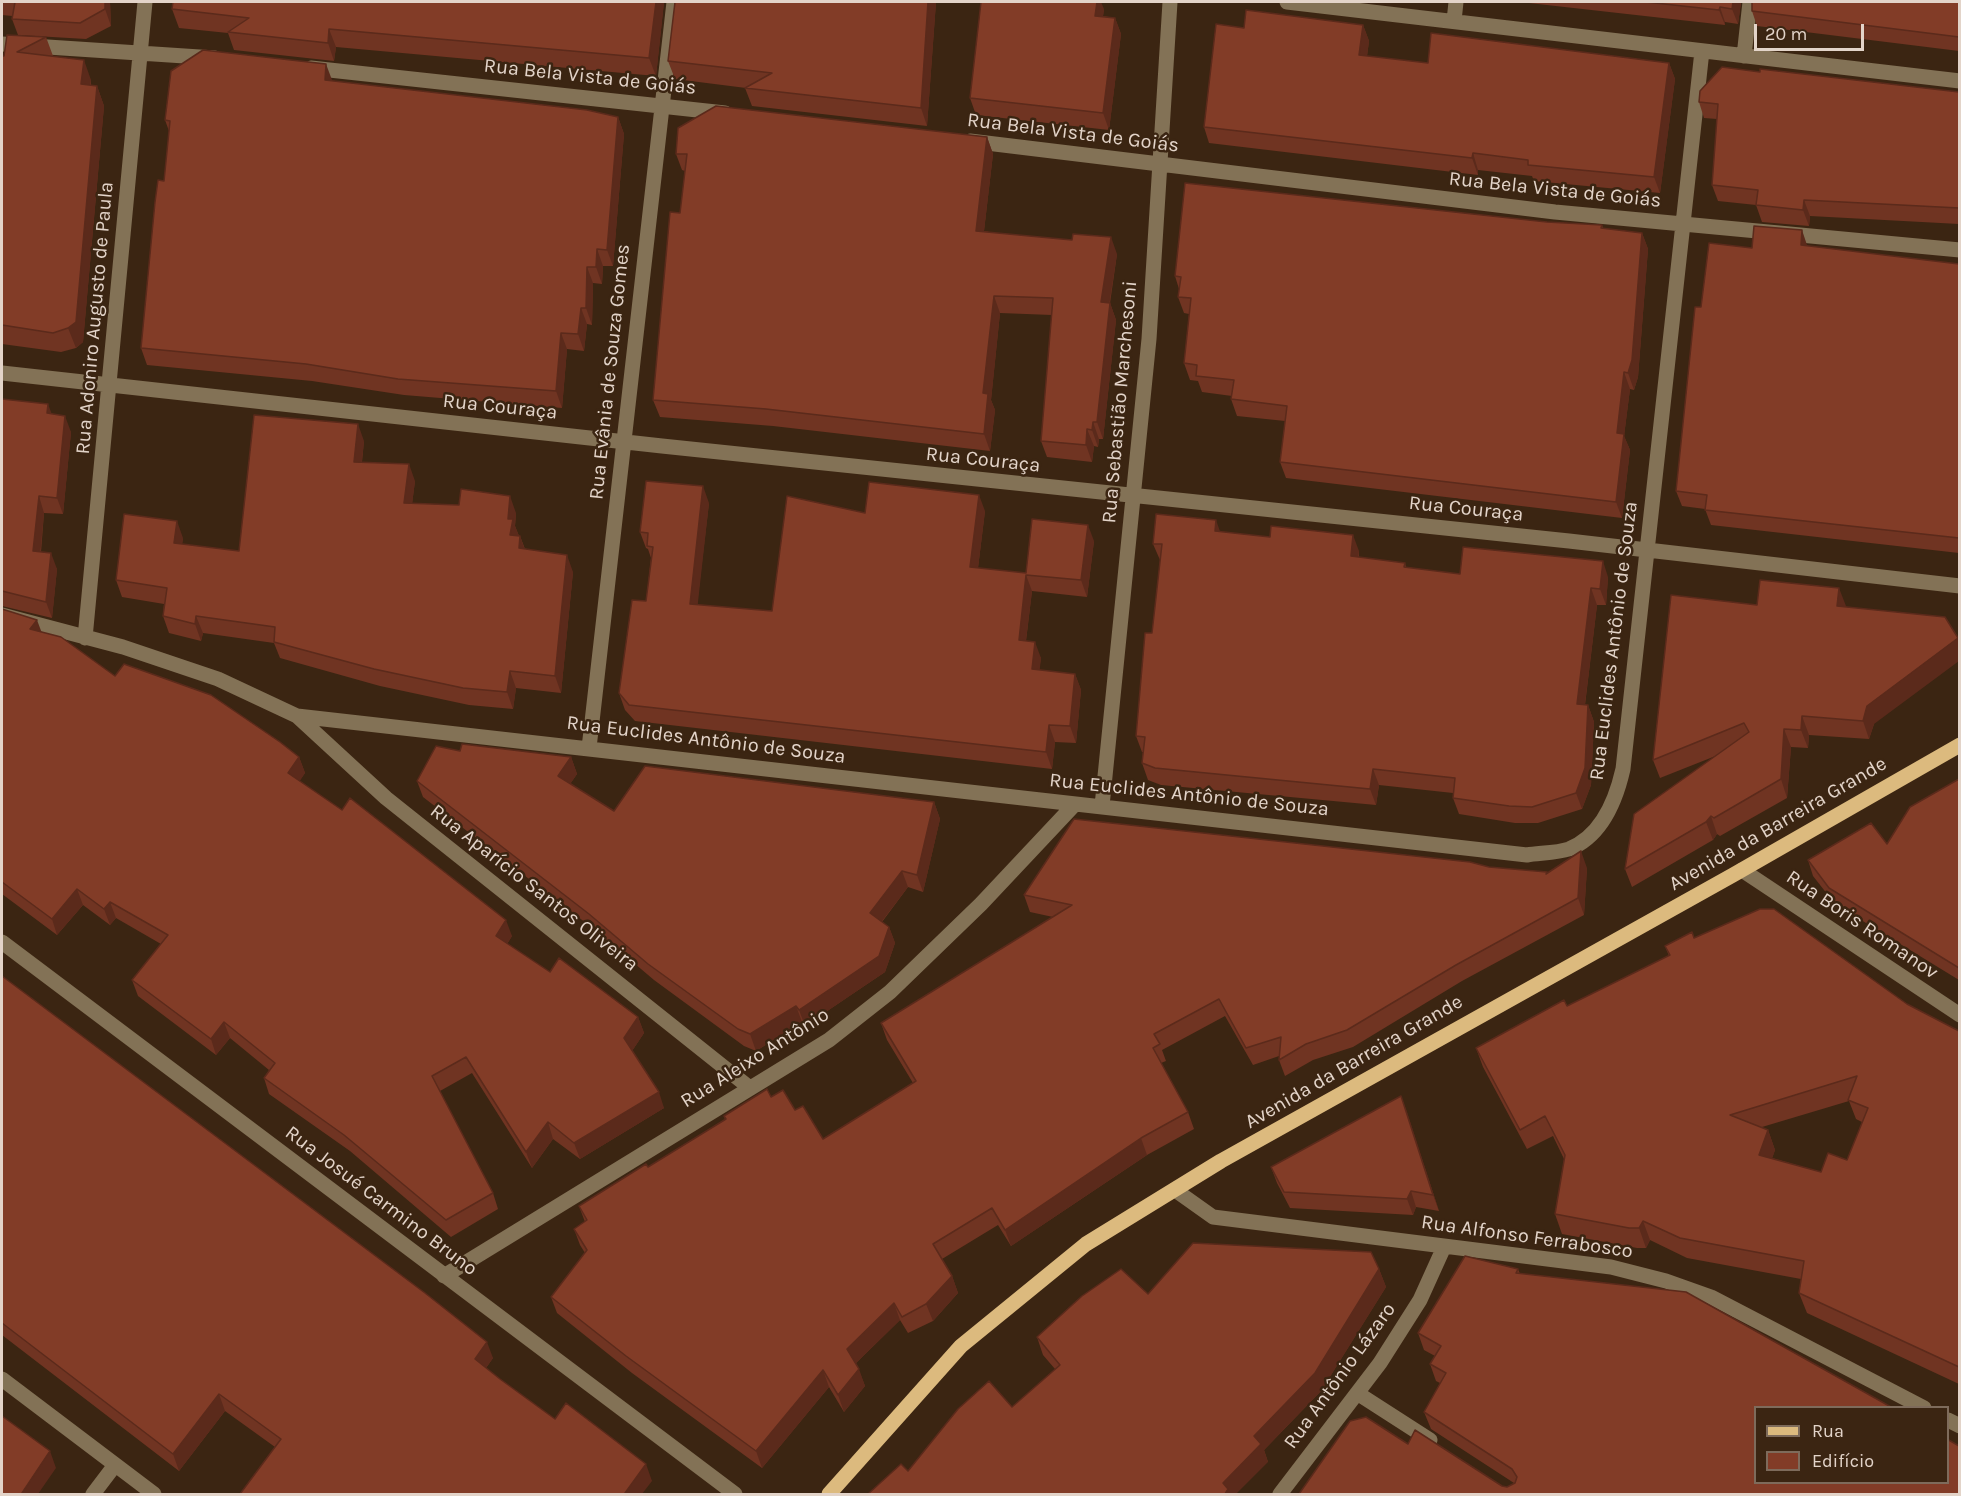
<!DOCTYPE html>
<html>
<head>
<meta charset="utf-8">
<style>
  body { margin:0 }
  #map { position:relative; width:1961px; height:1496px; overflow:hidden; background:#3b2512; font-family:Karla,sans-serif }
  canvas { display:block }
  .frame { position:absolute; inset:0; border:3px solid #e3d4c9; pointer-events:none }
  .legend { position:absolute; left:1754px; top:1406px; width:195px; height:78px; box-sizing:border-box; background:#3b2512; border:2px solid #7e6b5b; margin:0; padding:8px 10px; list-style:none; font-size:18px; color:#e3d4c9 }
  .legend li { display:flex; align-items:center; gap:12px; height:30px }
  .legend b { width:30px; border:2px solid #7e6b5b }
  .scale { position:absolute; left:1754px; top:24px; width:110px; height:27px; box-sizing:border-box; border:3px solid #e3d4c9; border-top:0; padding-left:8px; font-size:18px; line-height:21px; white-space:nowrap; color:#e3d4c9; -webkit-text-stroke:4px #3b2512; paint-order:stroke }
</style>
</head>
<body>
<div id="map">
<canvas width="1961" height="1496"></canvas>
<div class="frame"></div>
<ul class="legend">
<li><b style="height:8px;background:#dcba7e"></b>Rua</li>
<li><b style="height:16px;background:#823c27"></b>Edifício</li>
</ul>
<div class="scale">20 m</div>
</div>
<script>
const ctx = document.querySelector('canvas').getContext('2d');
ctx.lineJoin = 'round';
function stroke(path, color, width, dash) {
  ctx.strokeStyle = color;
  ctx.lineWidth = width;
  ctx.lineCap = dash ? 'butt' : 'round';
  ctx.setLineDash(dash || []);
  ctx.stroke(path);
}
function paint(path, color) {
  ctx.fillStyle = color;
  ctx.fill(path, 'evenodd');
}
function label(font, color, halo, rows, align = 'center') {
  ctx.font = font + ' Karla,sans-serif';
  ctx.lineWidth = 5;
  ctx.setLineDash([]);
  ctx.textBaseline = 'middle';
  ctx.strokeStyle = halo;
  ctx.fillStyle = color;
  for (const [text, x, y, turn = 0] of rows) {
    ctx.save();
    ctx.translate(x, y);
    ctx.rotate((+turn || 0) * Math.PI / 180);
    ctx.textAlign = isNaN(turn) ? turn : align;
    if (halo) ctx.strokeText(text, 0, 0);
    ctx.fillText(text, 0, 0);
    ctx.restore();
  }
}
const minor = new Path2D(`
  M1287 2 1960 81
  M1454 21 1456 2
  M2 44 215 58
  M1744 56 1750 2
  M311 68 725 113
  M970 141 1555 212 1960 250
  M2 373 662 446 1569 541 1960 586
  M2 615 123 647 218 679 297 716 1527 855C1539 853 1557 853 1569 849 1602 836 1616 800 1623 769L1702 51
  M85 638 145 2
  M297 716 386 798 750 1088
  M589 748 674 2
  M1102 806 1149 339 1170 2
  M1742 870 1960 1015
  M2 942 735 1494
  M1175 1190 1213 1217 1611 1267 1666 1281 1711 1297 1924 1408
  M444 1276 829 1040 890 992 981 904 1075 804
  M2 1379 154 1494
  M1357 1393 1430 1440
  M1948 1420 1960 1426
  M93 1494 115 1465
  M1280 1494 1380 1363 1420 1300 1444 1247`);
const major = new Path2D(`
  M829 1494 961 1346 1086 1244 1221 1161 1733 875 1960 745`);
const wall = new Path2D(`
  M2 2H110L111 26 86 39 18 35 12 19V16L2 15Z
  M664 2 656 76 336 47 334 61 234 50 228 33 179 28 172 9Z
  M936 2 927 126 752 106 745 88H746L675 79 668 61Z
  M1520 2H1741L1738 24 1725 22V25Z
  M1959 2V51L1757 26 1752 11Z
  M1104 9 1103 16 1115 18 1121 34 1109 130 976 115 970 98Z
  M1363 25 1369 41 1367 56 1428 63H1669L1675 79 1660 193 1534 181 1532 176 1478 170V175L1209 143 1204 127 1244 28Z
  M46 37 53 56 91 80V85L97 86 104 106 83 342 76 348 61 352 2 344V56H4Z
  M332 81 618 117 624 134 613 266H603L602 284 593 283 592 325 587 324 584 351 567 349 562 408 404 395 312 381 147 365 141 348 164 181 169 131 165 120Z
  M1959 92V224L1810 216 1809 226 1762 222 1756 205 1718 201 1712 185 1717 119 1704 118 1699 102Z
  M987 137 993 154 984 231 1117 254 1110 303 1116 320 1103 439H1099L1098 447 1094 446 1092 462 1047 457 1041 441 1052 315 1000 313 991 400 995 410 990 451 773 426 660 417 653 400 680 213 685 171 682 170 676 154Z
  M1547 222 1602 225 1603 228 1642 233 1648 249 1638 377 1634 390 1630 389 1624 436 1630 450 1622 518 1286 478 1280 462 1285 421 1237 416 1231 399 1232 396 1202 392 1198 381 1190 380 1184 363 1189 314 1184 313 1178 297 1179 289 1175 276Z
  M1807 246 1959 264V553L1711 525 1705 509 1682 506 1676 491 1701 307 1752 248Z
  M2 399 52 414 71 432 63 514 44 513 41 552 57 569 52 618 2 606Z
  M364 441 362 462 415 481 412 504 516 513 515 526 519 536H520L525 549 573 572 561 693 516 688 513 709 469 705 380 686 280 658 274 643 203 633 201 641 169 633 163 616 164 604 122 597 116 580 183 538 182 544 239 551Z
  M709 503 697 605 772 611 865 513 985 511 978 568 1026 573 1094 541 1087 597 1032 591 1026 641 1041 658 1039 670 1075 674 1081 690 1076 743 1055 742 1052 769 635 721 625 710 619 693 646 601 651 558 648 549 646 548 640 532Z
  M1220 532 1359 551V557L1405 563 1406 567 1460 574 1608 577 1606 605H1597L1585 705H1588L1594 722 1591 785 1582 809 1538 823H1515L1459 814 1453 798V793L1379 785 1376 805 1161 785 1148 780 1142 763 1143 752H1142L1136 736 1152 633 1160 560 1153 544Z
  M1757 605 1846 606 1874 724 1869 739 1809 735 1808 748 1791 747 1787 798 1720 836 1717 834 1713 840 1632 887 1625 869 1718 755 1660 778 1653 760Z
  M2 609 115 676 299 757 305 773 299 781 512 936 507 944 550 972 638 1017 644 1033 632 1051 664 1108 580 1159 553 1139 532 1168 472 1073 440 1091 493 1193 498 1209 451 1237 350 1151 269 1094 264 1078 269 1070 230 1038 216 1055 138 996 132 980 161 944 116 918 110 925 83 905 57 935 2 894Z
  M460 751 571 757 577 774 570 784 614 811 934 802 940 819 923 892 908 887 882 922 889 927 895 943 885 972 805 1026 802 1022 756 1051 744 1046 654 980 595 930 423 797 417 781Z
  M1959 779V980L1835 904 1813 876 1808 860 1887 844Z
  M1489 867 1547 872V873L1587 868 1584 915 1462 981 1353 1047 1313 1060 1285 1076 1279 1060V1056L1253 1065 1225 1016 1162 1050 1166 1061 1161 1063 1188 1112 1194 1129 1147 1155 1011 1246 998 1225 942 1259 952 1276 958 1293 933 1321 908 1333 900 1320 856 1363 865 1386 844 1412 829 1387 762 1468 632 1373 557 1313 551 1297 585 1253 580 1245 574 1229 585 1222 579 1206 648 1167 725 1120 724 1116 771 1097 795 1110 823 1139 913 1083 887 1040 881 1023 1053 917 1030 912 1024 895Z
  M1694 938 1907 1004 1959 1031V1384L1807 1313 1799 1293 1801 1279 1687 1258 1650 1240 1646 1248H1637L1562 1234 1555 1214 1564 1159 1553 1136 1527 1149 1483 1067 1476 1048 1567 1006 1669 956 1665 946ZM1849 1101 1856 1119 1862 1122 1847 1160 1821 1172 1772 1158 1775 1150 1768 1130 1762 1127Z
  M2 976 493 1358 486 1368 500 1379 555 1419 652 1481 275 1447 225 1411 179 1471 2 1335Z
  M1401 1096 1439 1211 1416 1207 1413 1215 1290 1208 1277 1183 1271 1167Z
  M1379 1269 1386 1287 1321 1391 1264 1450 1268 1462 908 1471 1012 1407 1055 1369 1043 1355 1037 1337 1148 1294Z
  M1518 1269 1520 1274 1959 1494H1299L1408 1444 1502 1486 1507 1487 1514 1483 1431 1429 1424 1412 1440 1383 1436 1381 1430 1364 1435 1356 1424 1350 1418 1333Z`);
const shadedWall = new Path2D(`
  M105 2H110L111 26 105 9Z
  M656 2H664L656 76 649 58Z
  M928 2H936L927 126 921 108Z
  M1097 2H1101L1104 9 1101 32 1095 16Z
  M1733 2H1741L1738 24 1732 9Z
  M1720 7 1725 22V25L1719 10Z
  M1115 18 1121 34 1109 130 1103 113Z
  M1363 25 1369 41 1365 71 1359 55Z
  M329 29 336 47 334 61 328 43Z
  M84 60 91 80 88 104 81 84Z
  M1669 63 1675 79 1660 193 1654 177Z
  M326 64 332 80H325Z
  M97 86 104 106 83 342 76 348 68 328Z
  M618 117 624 134 613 266 607 250Z
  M987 137 993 154 982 248 976 231Z
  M1473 153 1478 170V175L1472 158Z
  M1804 200 1810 216 1809 226 1803 210Z
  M1802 230 1807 245 1806 260 1801 245Z
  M1642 233 1648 249 1638 377 1634 390 1628 373Z
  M1111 237 1117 254 1107 319 1101 302Z
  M597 249 603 266 602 284 596 267Z
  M587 267 593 283 592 325 586 308Z
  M994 296 1000 313 991 400 995 410 990 451 984 434 983 393Z
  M1110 303 1116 320 1103 439 1097 422Z
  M581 308 587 324 584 351 578 334Z
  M561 333 567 349 562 408 556 391Z
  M1624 372 1630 389 1624 436 1630 450 1622 518 1616 502 1617 433Z
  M48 404 54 420 47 413Z
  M65 416 71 432 63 514 57 498Z
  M1093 422 1099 439 1098 447 1092 430Z
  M358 424 364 441 360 478 354 462Z
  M1087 429 1094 446 1092 462 1086 445Z
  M409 464 415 481 410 520 404 503Z
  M703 486 709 503 696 620 690 604Z
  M979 495 985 511 976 584 970 567Z
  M39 496 44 513 39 567 33 551Z
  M510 496 516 513 515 526 519 536 510 535 508 519Z
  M1216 520 1222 537 1215 531Z
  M177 521 183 538 180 560 174 543Z
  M1088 525 1094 541 1087 597 1081 580Z
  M1353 535 1359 551 1357 572 1351 556Z
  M520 536 526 553 519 548Z
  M51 553 57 569 52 618 46 602Z
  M567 555 573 572 561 693 555 676Z
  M1603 561 1608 577 1606 605 1600 589Z
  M1026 575 1032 591 1024 656 1019 640Z
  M1591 588 1597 605 1583 720 1577 704Z
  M1839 588 1846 606 1843 624 1837 606Z
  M196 616 203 633 201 641 195 624Z
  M37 620 43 636 30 629Z
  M1958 638 1959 642V661L1874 724 1869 739 1863 721 1867 706Z
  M1035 642 1041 658 1038 686 1032 669Z
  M510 671 516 688 513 709 507 692Z
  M1075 674 1081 690 1076 743 1070 726Z
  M1588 705 1594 722 1591 785 1582 809 1576 793Z
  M1802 716 1809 735 1808 748 1801 730Z
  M1049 725 1055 742 1052 769 1046 752Z
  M1784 729 1791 747 1787 798 1781 779Z
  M299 757 305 773 294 790 288 773Z
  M571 757 577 774 564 793 558 776Z
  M1373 769 1379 785 1376 805 1370 789Z
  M934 802 940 819 923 892 917 875Z
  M1711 816 1717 834 1713 840 1706 822Z
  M1581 851 1587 868 1584 915 1578 898Z
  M902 871 908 887 876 929 870 913Z
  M77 889 83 905 57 935 52 919Z
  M110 902 116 918 110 925 104 909Z
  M506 920 512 936 502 952 496 936Z
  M889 927 895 943 885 972 805 1026 799 1010Z
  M796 1006 802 1022 756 1051 750 1034Z
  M638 1017 644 1033 630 1054 624 1038Z
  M224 1022 230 1038 216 1055 211 1039Z
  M659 1092 664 1108 580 1159 574 1143Z
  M1401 1096 1407 1112 1439 1211 1433 1195Z
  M548 1122 553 1139 532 1168 526 1152Z
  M1768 1130 1775 1150 1767 1174 1759 1155Z
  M1141 1138 1147 1155 1011 1246 1005 1230Z
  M1411 1191 1416 1207 1413 1215 1407 1199Z
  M1643 1221 1650 1240 1646 1248 1639 1228Z
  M1379 1269 1386 1287 1321 1391 1264 1450 1268 1462 1236 1494H1225L1223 1483 1254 1436Z
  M952 1276 958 1293 933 1321 926 1304Z
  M894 1303 900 1320 853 1366 847 1349Z
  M487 1342 493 1358 481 1375 475 1359Z
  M859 1369 865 1386 844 1412 838 1395Z
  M823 1370 829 1387 762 1468 756 1451Z
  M219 1394 225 1411 179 1471 173 1454Z
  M50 1451 56 1468 38 1494H22V1493Z
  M646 1464 652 1481 642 1494H625V1493Z`);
const building = new Path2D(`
  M15 2H105V9L80 23 12 19Z
  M173 2H656L649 58 329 29 328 43 228 32 249 18 172 9Z
  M675 2H928L921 108 745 88 772 73 668 61Z
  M981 2H1097L1095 16 1115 18 1103 113 970 98Z
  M1646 2H1733L1732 9 1720 7 1719 10Z
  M1752 2H1959V37L1752 11Z
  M1246 10 1363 25 1359 55 1428 63 1431 33 1669 63 1654 177 1528 165V160L1473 153 1472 158 1204 127 1216 24 1244 28Z
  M7 35 46 37 17 52 84 60 81 84 97 86 76 322 68 328 53 333 2 325V56H4Z
  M203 50 326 64 325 80 587 110 618 117 607 250 597 249 596 267H587L586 308H581L578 334 561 333 556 391 398 379 306 364 141 348 155 202 158 180 164 181 170 121 165 120 171 71Z
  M1722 67 1760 72V69L1959 92V208L1804 200 1803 210 1756 205 1758 190 1712 185 1718 104 1699 102 1700 91Z
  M716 106 987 137 976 231 1072 240 1073 234 1111 237 1101 302 1110 303 1097 422H1093L1092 430 1087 429 1086 445 1041 441 1053 298 994 296 983 393 988 394 984 434 766 409 653 400 670 212 680 213 687 154H676L678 128Z
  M1185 183 1547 222 1602 225 1601 228 1642 233 1632 360 1628 373 1624 372 1617 433 1624 434 1616 502 1280 462 1287 406 1231 399 1234 380 1196 376 1197 365 1184 363 1191 298 1178 297 1181 277 1175 276Z
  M1754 226 1802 230 1801 245 1959 264V538L1705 510 1707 495 1676 491 1695 307H1701L1709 243 1752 248Z
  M2 399 48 404 47 413 65 416 57 498 39 496 33 551 51 553 46 602 2 591Z
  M254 415 358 424 354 462 409 464 404 503 459 505 461 489 510 496 508 519H513L510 535 520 536 519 548 567 555 555 676 510 671 507 692 463 688 374 669 274 642 275 627 196 616 195 624 163 616 167 588 116 580 124 514 177 521 174 543 239 551Z
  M646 481 703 486 690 604 772 611 787 496 865 513 869 482 979 495 970 567 1026 573 1032 519 1088 525 1081 580 1026 575 1019 640 1035 642 1032 669 1075 674 1070 726 1049 725 1046 752 629 705 619 693 632 600 646 601 653 547 647 546 648 533 640 532Z
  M1156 514 1216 520 1215 531 1270 537 1271 526 1353 535 1351 556 1405 563 1404 567 1460 574 1463 547 1603 561 1600 589 1591 588 1577 704 1588 705 1585 768 1576 793 1532 807 1509 806 1453 798 1455 778 1373 769 1370 789 1155 768 1142 763 1145 737 1136 736 1145 633H1152L1162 544H1153Z
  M1760 580 1839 588 1837 606 1945 617 1958 638 1867 706 1863 721 1802 716 1801 730 1784 729 1781 779 1714 818 1711 816 1706 822 1625 869 1634 814 1749 732 1744 723 1653 760 1671 595 1757 605Z
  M2 609 37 620 30 629 61 637 115 676 124 664 211 695 280 742 299 757 288 773 342 810 350 798 506 920 496 936 550 972 559 958 638 1017 624 1038 659 1092 574 1143 548 1122 526 1152 466 1057 432 1076 493 1193 446 1220 344 1135 264 1078 275 1063 224 1022 211 1039 132 980 168 935 110 902 104 909 77 889 52 919 2 882Z
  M462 744 571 757 558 776 614 811 645 766 934 802 917 875 902 871 870 913 889 927 879 956 799 1010 796 1006 750 1034 738 1029 648 964 589 914 417 781 436 746 460 751Z
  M1959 779V968L1829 888 1808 860 1871 823 1887 844 1910 807Z
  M1074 819 1470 862 1489 867 1547 872 1546 874 1581 851 1578 898 1456 965 1347 1030 1306 1044 1279 1060 1281 1037 1246 1048 1219 999 1154 1034 1160 1044 1153 1048 1188 1112 1141 1138 1005 1230 992 1208 933 1244 952 1276 926 1304 902 1317 894 1303 847 1349 859 1369 838 1395 823 1370 756 1451 626 1356 551 1297 587 1250 574 1229 587 1220 579 1206 646 1164 648 1167 726 1119 724 1116 767 1089 771 1097 783 1090 795 1110 803 1106 823 1139 916 1081 881 1023 1072 905 1024 895Z
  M1760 909H1774L1907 1004 1959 1031V1367L1799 1293 1804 1261 1680 1238 1643 1221 1639 1228H1629L1555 1214 1565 1155 1545 1116 1520 1130 1476 1048 1564 1000 1567 1006 1670 955 1665 946 1692 932 1694 938ZM1857 1076 1848 1100 1868 1108 1847 1160 1828 1153 1821 1172 1759 1155 1768 1130 1730 1115Z
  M2 976 425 1293 487 1342 475 1359 500 1379 555 1419 566 1403 646 1464 625 1493 627 1494H240L281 1439 219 1394 173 1454 2 1323Z
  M1401 1096 1433 1195 1411 1191 1407 1199 1284 1192 1271 1167Z
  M1193 1243 1371 1252 1379 1269 1315 1373 1254 1436 1261 1444 1223 1483 1228 1489 1225 1494H868L901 1464 908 1471 958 1409 989 1381 1012 1407 1060 1365 1037 1337 1082 1296 1121 1269 1148 1294Z
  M1465 1256 1518 1269 1516 1273 1686 1292 1891 1407H1755V1482H1947V1439L1959 1446V1494H1299L1350 1421 1366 1417 1408 1444 1415 1430 1502 1486 1507 1487 1515 1483 1517 1477 1512 1469 1424 1412 1446 1373 1430 1364 1441 1346 1418 1333Z
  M2 1416 50 1451 22 1493 24 1494H2Z`);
const streetNames = [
  ["Rua Bela Vista de Goiás",590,77,6],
  ["Rua Bela Vista de Goiás",1073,133,7],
  ["Rua Bela Vista de Goiás",1555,190,6],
  ["Rua Adoniro Augusto de Paula",95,318,-85],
  ["Rua Evânia de Souza Gomes",610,372,-84],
  ["Rua Sebastião Marchesoni",1120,402,-85],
  ["Rua Couraça",500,407,6],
  ["Rua Couraça",983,460,6],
  ["Rua Couraça",1466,509,6],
  ["Rua Euclides Antônio de Souza",1614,641,-83],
  ["Rua Euclides Antônio de Souza",706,740,7],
  ["Rua Euclides Antônio de Souza",1189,795,6],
  ["Avenida da Barreira Grande",1778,824,-30],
  ["Rua Aparício Santos Oliveira",534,888,38],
  ["Rua Boris Romanov",1862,925,34],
  ["Rua Aleixo Antônio",755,1058,-32],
  ["Avenida da Barreira Grande",1354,1062,-30],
  ["Rua Josué Carmino Bruno",381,1201,37],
  ["Rua Alfonso Ferrabosco",1527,1237,8],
  ["Rua Antônio Lázaro",1340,1376,-54]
];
stroke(minor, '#837256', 15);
stroke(major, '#dcba7e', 15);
paint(wall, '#703422');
paint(shadedWall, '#5b2a1b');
paint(building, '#823c27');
stroke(building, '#5b2a1b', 1.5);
label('20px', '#e3d4c9', '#3b2512', streetNames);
</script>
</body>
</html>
